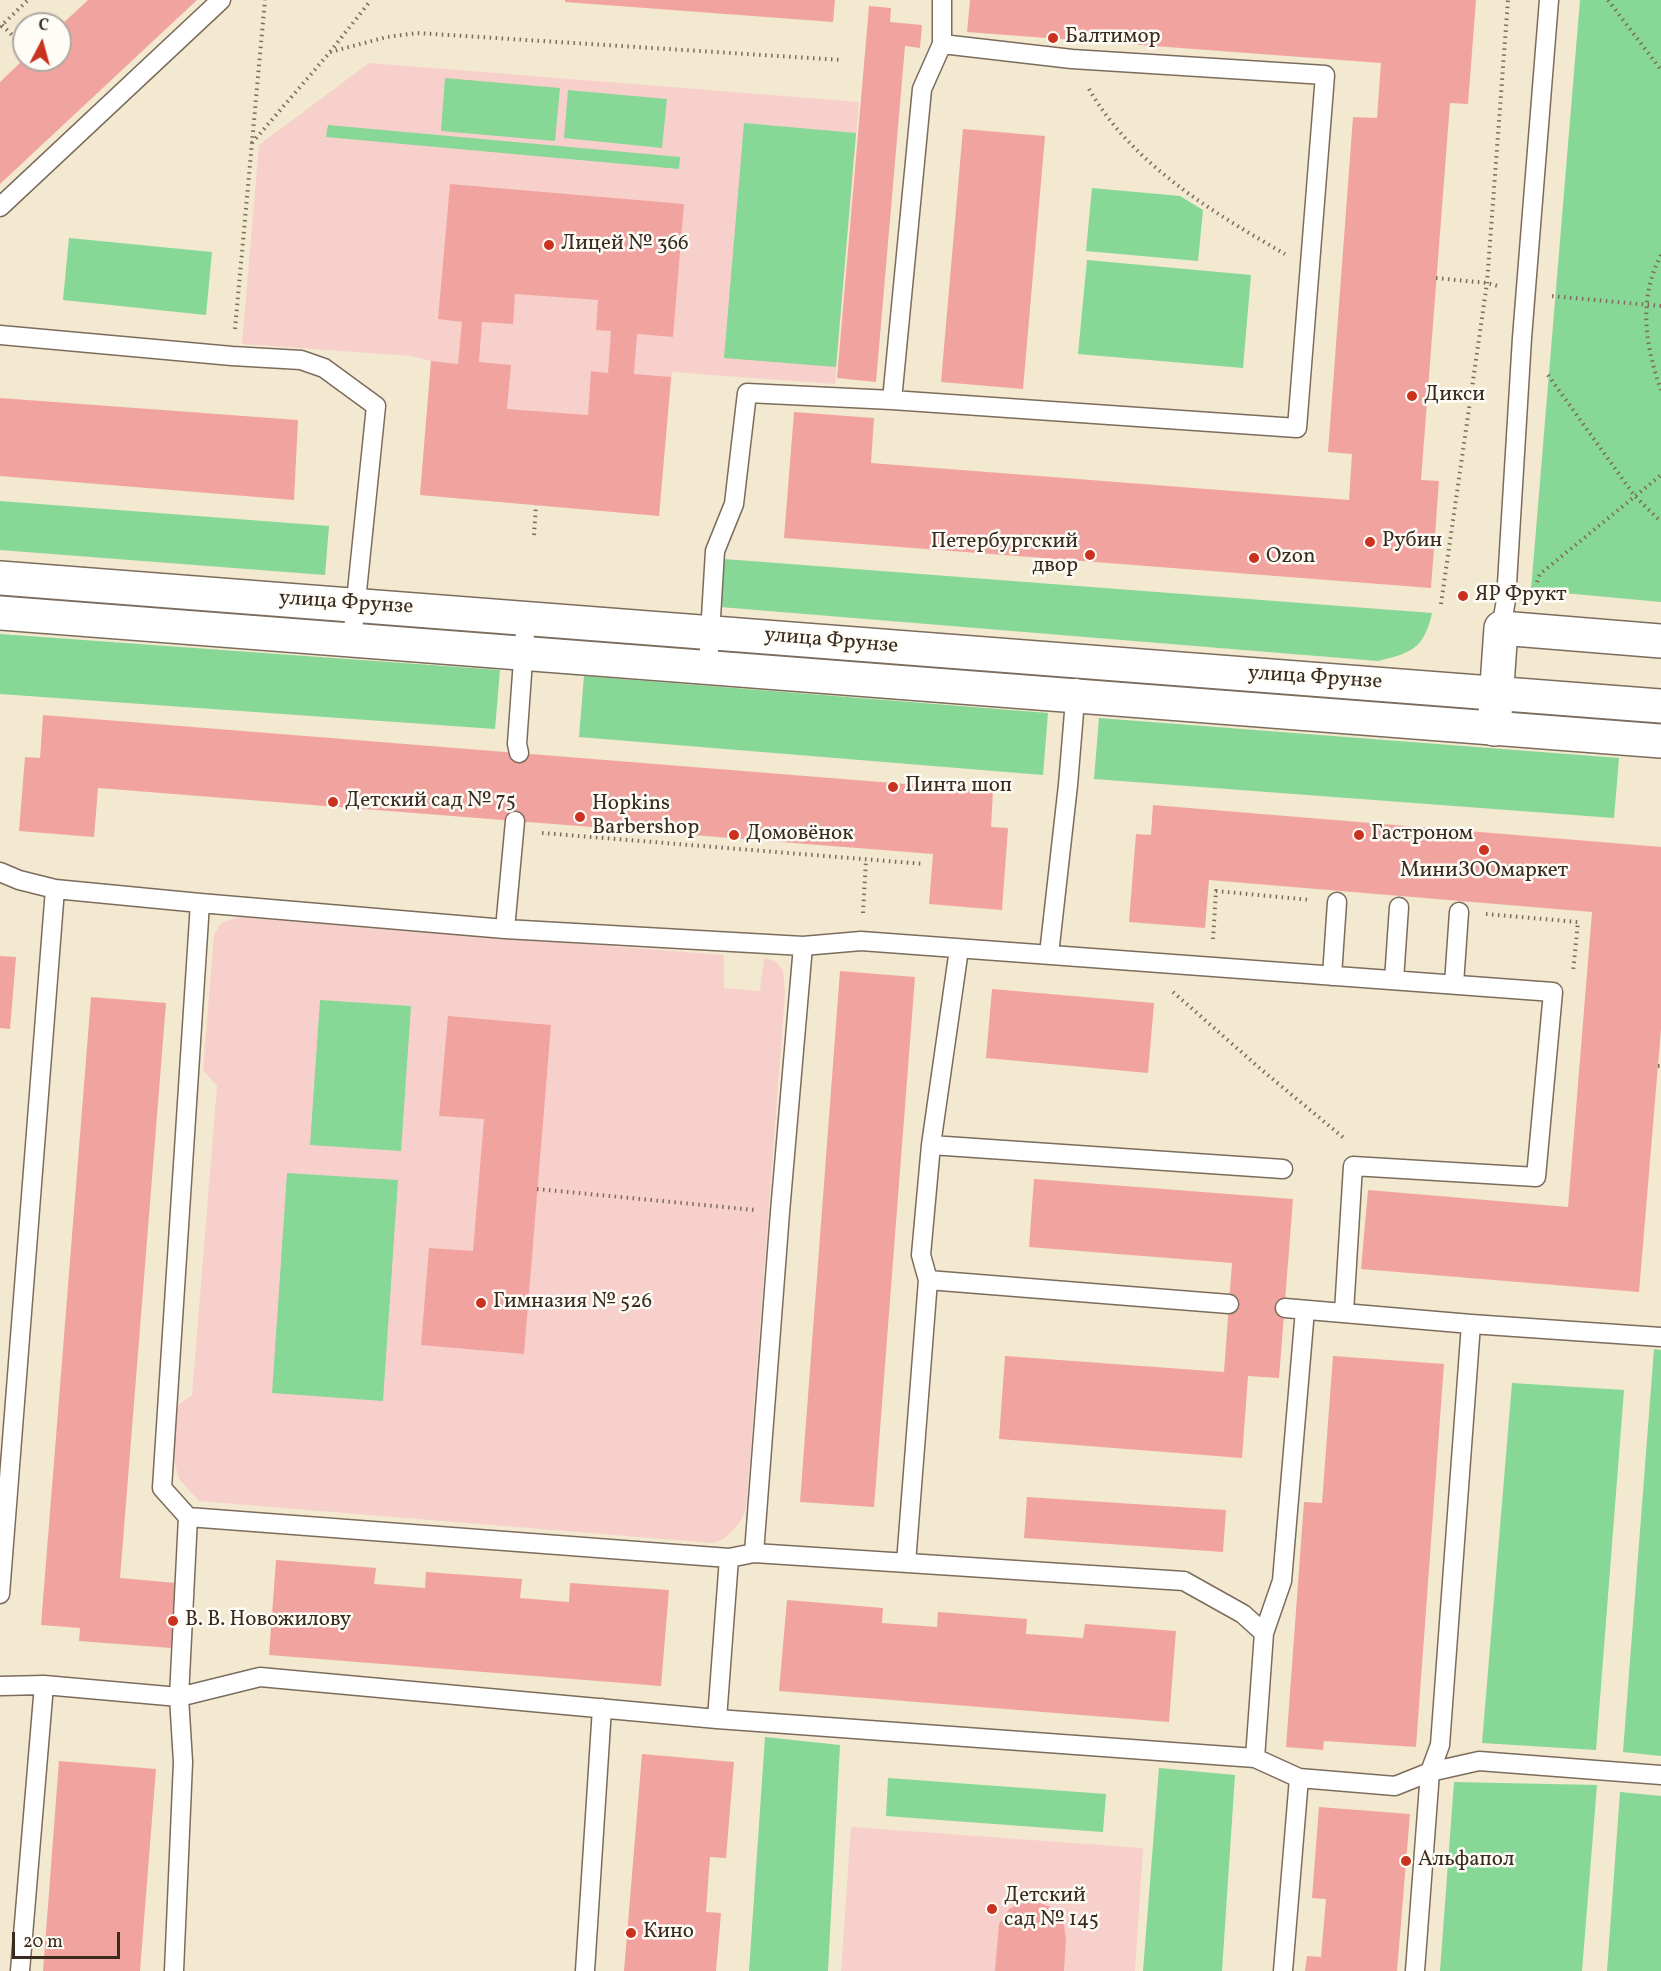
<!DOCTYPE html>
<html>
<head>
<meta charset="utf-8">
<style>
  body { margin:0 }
  #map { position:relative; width:1661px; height:1971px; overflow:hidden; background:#f3e8d0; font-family:Vollkorn,serif }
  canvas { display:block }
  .north { position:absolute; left:12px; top:12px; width:60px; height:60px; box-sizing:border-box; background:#fdfcf7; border:2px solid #afa8a0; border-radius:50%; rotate:6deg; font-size:16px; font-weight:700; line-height:24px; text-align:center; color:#3b2a1e }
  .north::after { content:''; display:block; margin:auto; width:21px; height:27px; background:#c8321e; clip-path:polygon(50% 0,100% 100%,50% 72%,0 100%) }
  .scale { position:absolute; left:12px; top:1932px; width:108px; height:27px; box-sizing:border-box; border:3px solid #3b2a1e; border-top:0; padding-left:8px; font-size:18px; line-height:21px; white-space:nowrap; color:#3b2a1e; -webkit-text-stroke:4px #fdfcf7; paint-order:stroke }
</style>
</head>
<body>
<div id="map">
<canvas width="1661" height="1971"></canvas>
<div class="north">С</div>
<div class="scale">20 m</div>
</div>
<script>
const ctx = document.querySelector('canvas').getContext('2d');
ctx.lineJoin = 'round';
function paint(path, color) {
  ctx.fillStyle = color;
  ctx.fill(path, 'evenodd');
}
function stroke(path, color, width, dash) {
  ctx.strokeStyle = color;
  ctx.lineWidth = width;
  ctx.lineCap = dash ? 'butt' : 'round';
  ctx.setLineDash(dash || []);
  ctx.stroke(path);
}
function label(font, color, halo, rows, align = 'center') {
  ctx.font = font + ' Vollkorn,serif';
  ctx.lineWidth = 5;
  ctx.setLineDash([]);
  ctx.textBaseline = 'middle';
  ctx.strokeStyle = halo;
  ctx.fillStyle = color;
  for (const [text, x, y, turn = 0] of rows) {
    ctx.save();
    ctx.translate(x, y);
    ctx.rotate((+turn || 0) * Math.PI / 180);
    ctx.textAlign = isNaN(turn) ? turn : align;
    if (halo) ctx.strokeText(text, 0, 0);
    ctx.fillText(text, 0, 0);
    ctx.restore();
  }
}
const built = new Path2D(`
  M369 63 859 102 835 384 672 372 659 516 420 495 431 361 411 356 242 344 259 145Z
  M239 917 724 955V988L760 991 764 958 775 961 783 970 785 994 746 1510 738 1525 724 1539 712 1543 199 1501 179 1479 173 1457 178 1405 192 1395 217 1086 203 1070 214 935 221 923Z
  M851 1827 1143 1848 1135 1971H841Z`);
const green = new Path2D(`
  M1580 0H1661V602L1531 590Z
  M445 78 560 88 555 141 441 131Z
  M568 90 667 99 662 148 564 138Z
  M744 123 856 133 836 367 724 358Z
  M328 125 680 157 679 169 326 137Z
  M1092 188 1180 196 1203 210 1198 261 1086 251Z
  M69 238 212 252 206 315 63 300Z
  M1087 260 1251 275 1243 368 1078 354Z
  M0 501 329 526 325 575 0 550Z
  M724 559 1432 613C1424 649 1411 653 1378 661L720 607Z
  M0 634 500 670 495 729 0 694Z
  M584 676 1048 713 1043 775 579 737Z
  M1099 718 1619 758 1614 818 1094 779Z
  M320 1000 411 1006 401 1151 310 1145Z
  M287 1173 398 1180 383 1401 272 1393Z
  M1654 1349 1661 1350V1756L1623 1752Z
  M1512 1383 1624 1390 1596 1750 1482 1743Z
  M765 1737 840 1745 828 1971H749Z
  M1159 1768 1235 1775 1222 1971H1143Z
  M888 1778 1106 1794 1103 1832 886 1816Z
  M1454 1782 1597 1785 1582 1971H1440Z
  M1620 1792 1661 1796V1971H1607Z`);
const building = new Path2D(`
  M88 0H197L0 184V82L23 60H60V26Z
  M565 0H835L833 22 565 2Z
  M970 0H1476L1468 104 1450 103 1421 480 1439 481 1431 588 784 538 794 412 874 418 871 463 1349 500 1352 454 1328 452 1353 117 1377 118 1381 63 967 32Z
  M869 6 891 8 890 22 922 25 920 48 905 46 876 382 837 378Z
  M963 129 1045 136 1023 389 941 382Z
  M450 184 684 204 673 337 637 334 634 374 671 377 659 516 420 495 431 361 458 364 462 322 438 319ZM515 294 598 300 596 330 611 331 608 373 591 371 588 415 507 409 511 365 479 362 482 322 513 324Z
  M0 398 298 420 294 500 0 476Z
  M43 715 993 791 991 827 1008 828 1002 910 929 904 933 854 98 788 94 837 19 831 25 757 40 758Z
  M1153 805 1661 847V1029L1639 1292 1361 1269 1368 1190 1568 1207 1592 912 1209 880 1205 928 1129 922 1136 834 1151 835Z
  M0 956 16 957 10 1029 0 1028Z
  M840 971 915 977 874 1507 800 1502Z
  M992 989 1154 1003 1148 1073 986 1058Z
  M91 997 166 1003 120 1578 176 1583 171 1648 79 1641 80 1628 41 1625Z
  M448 1016 551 1025 524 1354 421 1345 429 1248 473 1251 484 1119 439 1116Z
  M1034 1179 1293 1199 1279 1378 1248 1376 1242 1458 999 1439 1005 1356 1224 1372 1232 1263 1029 1247Z
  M1333 1356 1444 1364 1416 1747 1324 1741 1323 1750 1286 1747 1304 1502 1322 1503Z
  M1027 1497 1226 1510 1223 1552 1024 1538Z
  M276 1560 376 1568 374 1584 425 1588 426 1572 522 1579 520 1598 569 1602 570 1583 669 1590 661 1686 269 1655Z
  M787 1600 883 1608 882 1623 937 1627 938 1612 1027 1619 1026 1634 1083 1638 1085 1624 1176 1631 1169 1722 779 1691Z
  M642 1754 734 1762 726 1858 710 1857 706 1912 721 1913 716 1971H624Z
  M59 1761 156 1769 140 1971H43Z
  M1319 1807 1410 1814 1397 1971H1305L1307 1956 1321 1957 1326 1899 1312 1898Z
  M1025 1901H1034L1051 1907 1063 1920 1066 1938 1064 1971H995L999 1924 1009 1909Z`);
const path = new Path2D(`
  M1608 0 1661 70
  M2 25 24 47
  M0 27 28 0
  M330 52 387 37 417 33 841 60
  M1089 89C1132 164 1212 212 1285 254
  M252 143 330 52 371 0
  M1661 255C1638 299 1645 345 1661 390
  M1436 278 1487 283 1498 286
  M1552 296 1661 306
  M235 329 265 0
  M1548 375 1634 495 1661 522
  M534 535 536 505
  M1537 582 1540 574 1661 475
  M1441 604 1487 283 1508 0
  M542 833 924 864
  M863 913 866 860
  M1486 914 1578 922 1573 972
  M1213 939 1216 891 1311 900
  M1173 992 1263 1071 1345 1139
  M1658 1066H1661
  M537 1189 755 1210`);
const service = new Path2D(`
  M0 207 221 0
  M0 335 232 356 301 360 324 368 376 406 352 640
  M892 400 922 89 942 44V0
  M1501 628 1506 600 1522 338 1549 0
  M708 667 715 551 734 504 747 393 892 400 1297 428 1325 75 1072 59 942 44
  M519 753 517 744 526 618
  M0 872 19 880 55 889 200 903 505 929 803 946 861 941 1553 992 1536 1177 1353 1166 1344 1312
  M505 929 515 821
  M1049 954 1068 785 1076 688
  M1332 976 1337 902
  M1394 980 1399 907
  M1454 984 1459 912
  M931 1145 1283 1169
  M928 1280 1229 1304
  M1285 1308 1471 1324 1661 1337
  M188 1517 729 1558 754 1553 1184 1581 1243 1614 1264 1633
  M754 1553 780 1212 803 946
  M906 1563 928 1280 921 1255 931 1145 959 949
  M0 1594 55 889
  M0 1686 44 1685 179 1697 260 1677 717 1719 1255 1758 1299 1778 1395 1786 1430 1772 1479 1761 1661 1775
  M717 1719 729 1558
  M1255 1758 1264 1633 1282 1581 1305 1310
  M20 1971 44 1685
  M174 1971 183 1762 179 1697 188 1517 162 1488 200 903
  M585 1971 602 1708
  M1283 1971 1299 1778
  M1415 1971 1430 1772 1440 1745 1471 1324`);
const minor = new Path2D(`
  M1494 729 1501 628 1661 641`);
const tertiary = new Path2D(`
  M0 578 1661 706
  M0 613 1661 741`);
const markers = [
  [1053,38,6,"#c8321e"],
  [549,245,6,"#c8321e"],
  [1412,396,6,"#c8321e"],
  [1370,542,6,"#c8321e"],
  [1090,555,6,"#c8321e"],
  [1254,558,6,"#c8321e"],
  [1463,596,6,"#c8321e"],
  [893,787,6,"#c8321e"],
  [333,802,6,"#c8321e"],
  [580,817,6,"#c8321e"],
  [734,835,6,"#c8321e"],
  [1359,835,6,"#c8321e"],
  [1484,850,6,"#c8321e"],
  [481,1303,6,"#c8321e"],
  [173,1621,6,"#c8321e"],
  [1406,1861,6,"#c8321e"],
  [992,1909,6,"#c8321e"],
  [631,1933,6,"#c8321e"]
];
const poiNames = [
  ["Балтимор",1065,38],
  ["Лицей № 366",561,245],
  ["Дикси",1424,396],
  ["Рубин",1382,542],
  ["Петербургский",1078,543,"right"],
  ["двор",1078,567,"right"],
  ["Ozon",1266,558],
  ["ЯР Фрукт",1475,596],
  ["Пинта шоп",905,787],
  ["Детский сад № 75",345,802],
  ["Hopkins",592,805],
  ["Barbershop",592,829],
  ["Домовёнок",746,835],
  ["Гастроном",1371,835],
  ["МиниЗООмаркет",1484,872,"center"],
  ["Гимназия № 526",493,1303],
  ["В. В. Новожилову",185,1621],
  ["Альфапол",1418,1861],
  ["Детский",1004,1897],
  ["сад № 145",1004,1921],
  ["Кино",643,1933]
];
const streetNames = [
  ["улица Фрунзе",346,604,4],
  ["улица Фрунзе",831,642,5],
  ["улица Фрунзе",1315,679,4]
];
paint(built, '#f7d0cc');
paint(green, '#87d796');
paint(building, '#f1a49f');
stroke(service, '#7b6c5c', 21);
stroke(minor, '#7b6c5c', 36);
stroke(tertiary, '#7b6c5c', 36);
stroke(path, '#7b6c5c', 4, [1.5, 4.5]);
stroke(service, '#fff', 18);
stroke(minor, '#fff', 33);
stroke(tertiary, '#fff', 33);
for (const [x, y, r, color] of markers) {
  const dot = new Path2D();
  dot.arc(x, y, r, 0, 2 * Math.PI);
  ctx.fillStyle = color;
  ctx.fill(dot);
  stroke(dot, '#fdfcf7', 2);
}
label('21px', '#3b2a1e', '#fdfcf7', poiNames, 'left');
label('21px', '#3b2a1e', '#fdfcf7', streetNames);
</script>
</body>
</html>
